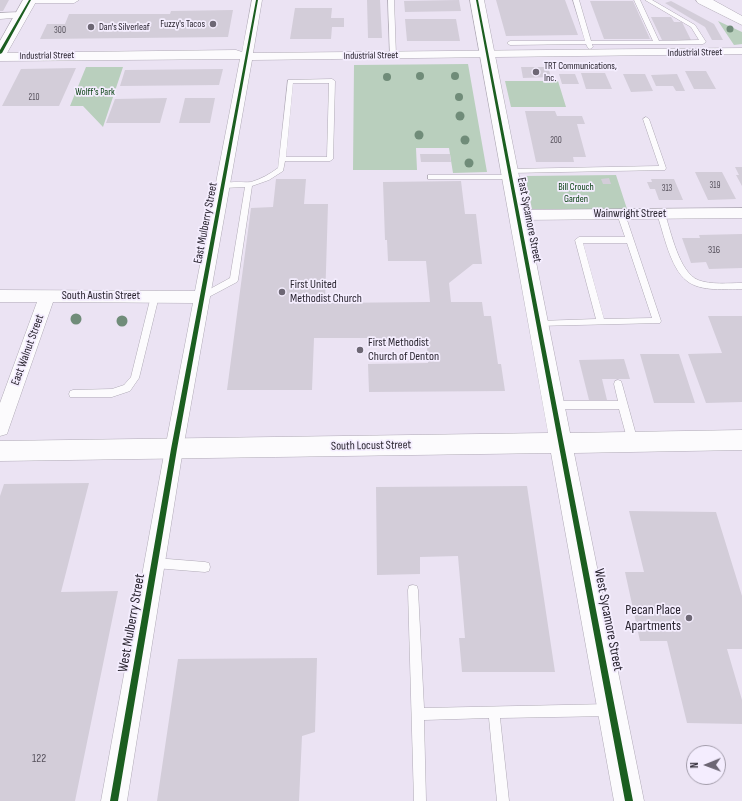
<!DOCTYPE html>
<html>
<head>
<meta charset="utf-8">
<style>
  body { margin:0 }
  #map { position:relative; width:742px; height:801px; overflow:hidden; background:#ebe3f3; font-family:"Sofia Sans Condensed",sans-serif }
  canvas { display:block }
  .north { position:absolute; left:686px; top:745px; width:40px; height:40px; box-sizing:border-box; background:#f4edfe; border:1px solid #a39dab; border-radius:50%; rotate:269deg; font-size:11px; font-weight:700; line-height:16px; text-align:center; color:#29242f }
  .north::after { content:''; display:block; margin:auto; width:14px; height:18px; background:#6d6774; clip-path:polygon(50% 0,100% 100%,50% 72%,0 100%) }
</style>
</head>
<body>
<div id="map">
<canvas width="742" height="801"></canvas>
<div class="north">N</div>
</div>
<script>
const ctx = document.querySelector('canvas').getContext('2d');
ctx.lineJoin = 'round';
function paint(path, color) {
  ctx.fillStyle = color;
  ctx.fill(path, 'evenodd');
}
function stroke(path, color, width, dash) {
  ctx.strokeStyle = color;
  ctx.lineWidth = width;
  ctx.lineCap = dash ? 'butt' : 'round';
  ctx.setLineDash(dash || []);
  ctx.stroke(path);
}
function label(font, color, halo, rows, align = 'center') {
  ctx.font = font + ' "Sofia Sans Condensed",sans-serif';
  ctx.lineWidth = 3.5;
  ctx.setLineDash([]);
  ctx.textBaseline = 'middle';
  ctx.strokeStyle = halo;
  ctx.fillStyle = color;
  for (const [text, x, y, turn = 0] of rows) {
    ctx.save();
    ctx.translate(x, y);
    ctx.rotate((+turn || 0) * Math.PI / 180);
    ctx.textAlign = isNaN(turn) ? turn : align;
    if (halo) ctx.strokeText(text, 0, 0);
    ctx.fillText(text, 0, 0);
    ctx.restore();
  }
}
const green = new Path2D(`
  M718 21 742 32V44L734 45Z
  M468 64 487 172 453 173 449 148H416L417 170H353L354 65Z
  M86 67H123L103 127 83 106H70Z
  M505 81H558L566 107H511Z
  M616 175 627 209H532L525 176Z`);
const building = new Path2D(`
  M0 0H9L3 11H0Z
  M367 0H380L382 38H368Z
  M459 0 461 11 405 12 404 1Z
  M496 0H565L578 35 506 36Z
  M590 1H633L650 39H604Z
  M671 1 714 24 723 40H712L705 27 665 3Z
  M295 8H332L331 18H344V27H332L331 39H290Z
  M233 10 228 37 40 39 47 24H65L69 14H170L171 11Z
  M651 17H671L674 22H682L691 40H662Z
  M405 19H456L460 41H407Z
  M521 67H548L551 77 523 78Z
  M76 68 59 106H2L21 69Z
  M223 69 219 85 120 86 125 70Z
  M685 71H706L716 89H694Z
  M581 73H605L612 89H586Z
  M559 74H575L579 84H562Z
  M623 74H645L653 91 631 92Z
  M677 74 685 91H676L673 86H656L651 75Z
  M167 98 160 123H106L115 99Z
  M185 98H215L210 123H179Z
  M525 111H555L557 116H582L585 124H577L586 157H573L574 162H536Z
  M420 154H450L451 162H421Z
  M735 167H742V186L736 175H739Z
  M695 172H722L736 199 708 200Z
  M609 178 611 184H603L601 179Z
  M276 179H306L304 204H328L325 303 430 302 426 261H388L387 240H385L383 182 461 181 465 214H476L482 264H473L449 283 451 302H482L484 316H491L498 364H501L505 391 369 392 368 364 428 363 427 347H379L378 338H314L312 390H227L251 208 273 207Z
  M651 179H674L683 200H659L655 189H650L647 182H652Z
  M742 234V268L709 269 706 262 691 263 682 238H700L699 235Z
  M708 316H742V402L706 403 688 354 722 353Z
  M640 354H679L695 403H654Z
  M624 359 630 379H602L607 400H589L579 360Z
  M89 483 61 592 118 591 75 801H0V496L4 484Z
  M527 486 555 672H462L459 638H465L458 556 420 557V574L377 575 376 487Z
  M629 511 716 512 742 596V649H727L742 700V724L687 723 667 641H640L625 572H644Z
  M317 658 315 732 302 736 299 801H157L178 659Z`);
const lane = new Path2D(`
  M388 0H394L396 56 393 58 390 56Z
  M573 0H579L591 41H653L634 0H640L659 41 699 40 691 27 645 0H652L695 25 706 42 703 44H592L593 47 590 49 588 48 586 44 510 45 507 43 510 41H585Z
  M288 80 332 79 335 81 333 159 330 161H285L283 171 269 180 252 186 238 280 237 282 205 299H199L198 297 199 295 230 278 245 187 223 188 219 186C226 180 242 183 251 182 261 179 270 174 278 168ZM293 83H329L327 157H286Z
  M646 117 649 119 666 168 665 170 510 173 507 171 510 169 659 166 643 119Z
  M428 175H511L514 177 511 179H428Z
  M618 212H624L625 214 661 321 660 323 536 326 535 324 536 322 539 321 596 319 575 240 579 237H625L617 214ZM583 243H627L652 318 604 319Z
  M658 212H664L665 214C671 232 679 272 698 280 711 285 728 283 742 283V289C726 289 701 292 687 281 670 268 664 234 657 214Z
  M155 293 159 296 139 378 130 391 112 397H70L69 394 70 391 73 390 112 389 124 385 131 377 151 296Z
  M618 380 621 381 622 384 638 442 636 445 633 446 630 445 628 442 619 409H554L551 408 549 405 551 402 554 401H618L614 384 615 381Z
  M155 558 205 562 209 563 210 567 209 571 205 572 155 568 151 567 150 563 151 559Z
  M413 585 417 586 418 590 424 708 610 704 614 706 616 710 614 714 610 716 500 718 509 801H497L489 718 424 720 426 801H414L408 590 409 586Z`);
const street = new Path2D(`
  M25 0H79L74 3H30Z
  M252 0H262L253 53 742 48V54L252 60 183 449 127 801H101L165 449 193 303 53 302 9 428 7 434 0 436V403L37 302H0V290L195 291 240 59 0 61V53L236 50 242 52Z
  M21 12 25 13 26 15 25 17 0 19V13Z
  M742 208V218L518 220 513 219 511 215 513 211 518 210Z`);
const secondary = new Path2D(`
  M23 0H37L7 53 5 56 0 57V41Z
  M470 0H484L570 433 742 430V450L574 453 644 801H614L551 453 0 461V441L548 433Z
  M696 0H713L742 16V25L698 3Z`);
const cycleway = new Path2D(`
  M29 0H31L2 53 0 54V50Z
  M256 0H258L177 449 118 801H110L171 449Z
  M476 0H478L633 801H625Z`);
const trees = [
  [730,29,3.5],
  [420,76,4],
  [455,76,4],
  [387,77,4],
  [459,97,4],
  [460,116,4.5],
  [419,135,4.5],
  [465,140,4.5],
  [469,163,4.5],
  [76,319,5.5],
  [122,321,5.5]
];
const markers = [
  [213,24,4,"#6d6774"],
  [91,27,4,"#6d6774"],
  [536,72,4,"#6d6774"],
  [282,292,4,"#6d6774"],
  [360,350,4,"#6d6774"],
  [689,618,4,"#6d6774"]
];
const farNumbernames = [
  ["300",60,31],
  ["210",34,98],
  ["200",556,141],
  ["319",715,186],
  ["313",667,189]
];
const farPoinames = [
  ["Fuzzy's Tacos",205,24,"right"],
  ["Dan's Silverleaf",99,27],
  ["TRT Communications,",544,66],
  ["Inc.",544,78]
];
const farStreetnames = [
  ["Industrial Street",695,53,-1],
  ["Industrial Street",47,56,-1],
  ["Industrial Street",371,56,-1]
];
const farParknames = [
  ["Wolff’s Park",95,92],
  ["Bill Crouch",576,187],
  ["Garden",576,199]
];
const numberNames = [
  ["316",714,250]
];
const streetNames = [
  ["Wainwright Street",630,214],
  ["East Sycamore Street",529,220,79],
  ["East Mulberry Street",206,223,-79],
  ["South Austin Street",101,296],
  ["East Walnut Street",28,350,-70],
  ["South Locust Street",371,446,-1]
];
const poiNames = [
  ["First United",290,285],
  ["Methodist Church",290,299],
  ["First Methodist",368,343],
  ["Church of Denton",368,357]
];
const nearNumbernames = [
  ["122",39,759]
];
const nearPoinames = [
  ["Pecan Place",681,610],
  ["Apartments",681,626]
];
const nearStreetnames = [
  ["West Sycamore Street",608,620,79],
  ["West Mulberry Street",132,623,-80]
];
paint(green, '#b9cfbd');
paint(building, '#d3cdd9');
stroke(lane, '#b0aab6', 1);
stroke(street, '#b0aab6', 1);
stroke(secondary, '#b0aab6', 1);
paint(lane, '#fcfbfd');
paint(street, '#fcfbfd');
paint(secondary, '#fcfbfd');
paint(cycleway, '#1b5e20');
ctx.fillStyle = '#708c79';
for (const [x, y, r] of trees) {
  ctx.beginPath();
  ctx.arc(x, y, r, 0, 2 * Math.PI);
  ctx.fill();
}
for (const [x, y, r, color] of markers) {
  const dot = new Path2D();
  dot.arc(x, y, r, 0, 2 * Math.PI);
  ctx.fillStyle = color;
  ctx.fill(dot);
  stroke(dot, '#f4edfe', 1.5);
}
label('9px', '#55505b', null, farNumbernames);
label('10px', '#29242f', '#f4edfe', farPoinames, 'left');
label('10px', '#29242f', '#f4edfe', farStreetnames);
label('10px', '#0c4415', '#f4edfe', farParknames);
label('10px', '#55505b', null, numberNames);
label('12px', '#29242f', '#f4edfe', streetNames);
label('12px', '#29242f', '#f4edfe', poiNames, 'left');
label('12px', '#55505b', null, nearNumbernames);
label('14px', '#29242f', '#f4edfe', nearPoinames, 'right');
label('14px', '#29242f', '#f4edfe', nearStreetnames);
</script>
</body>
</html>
